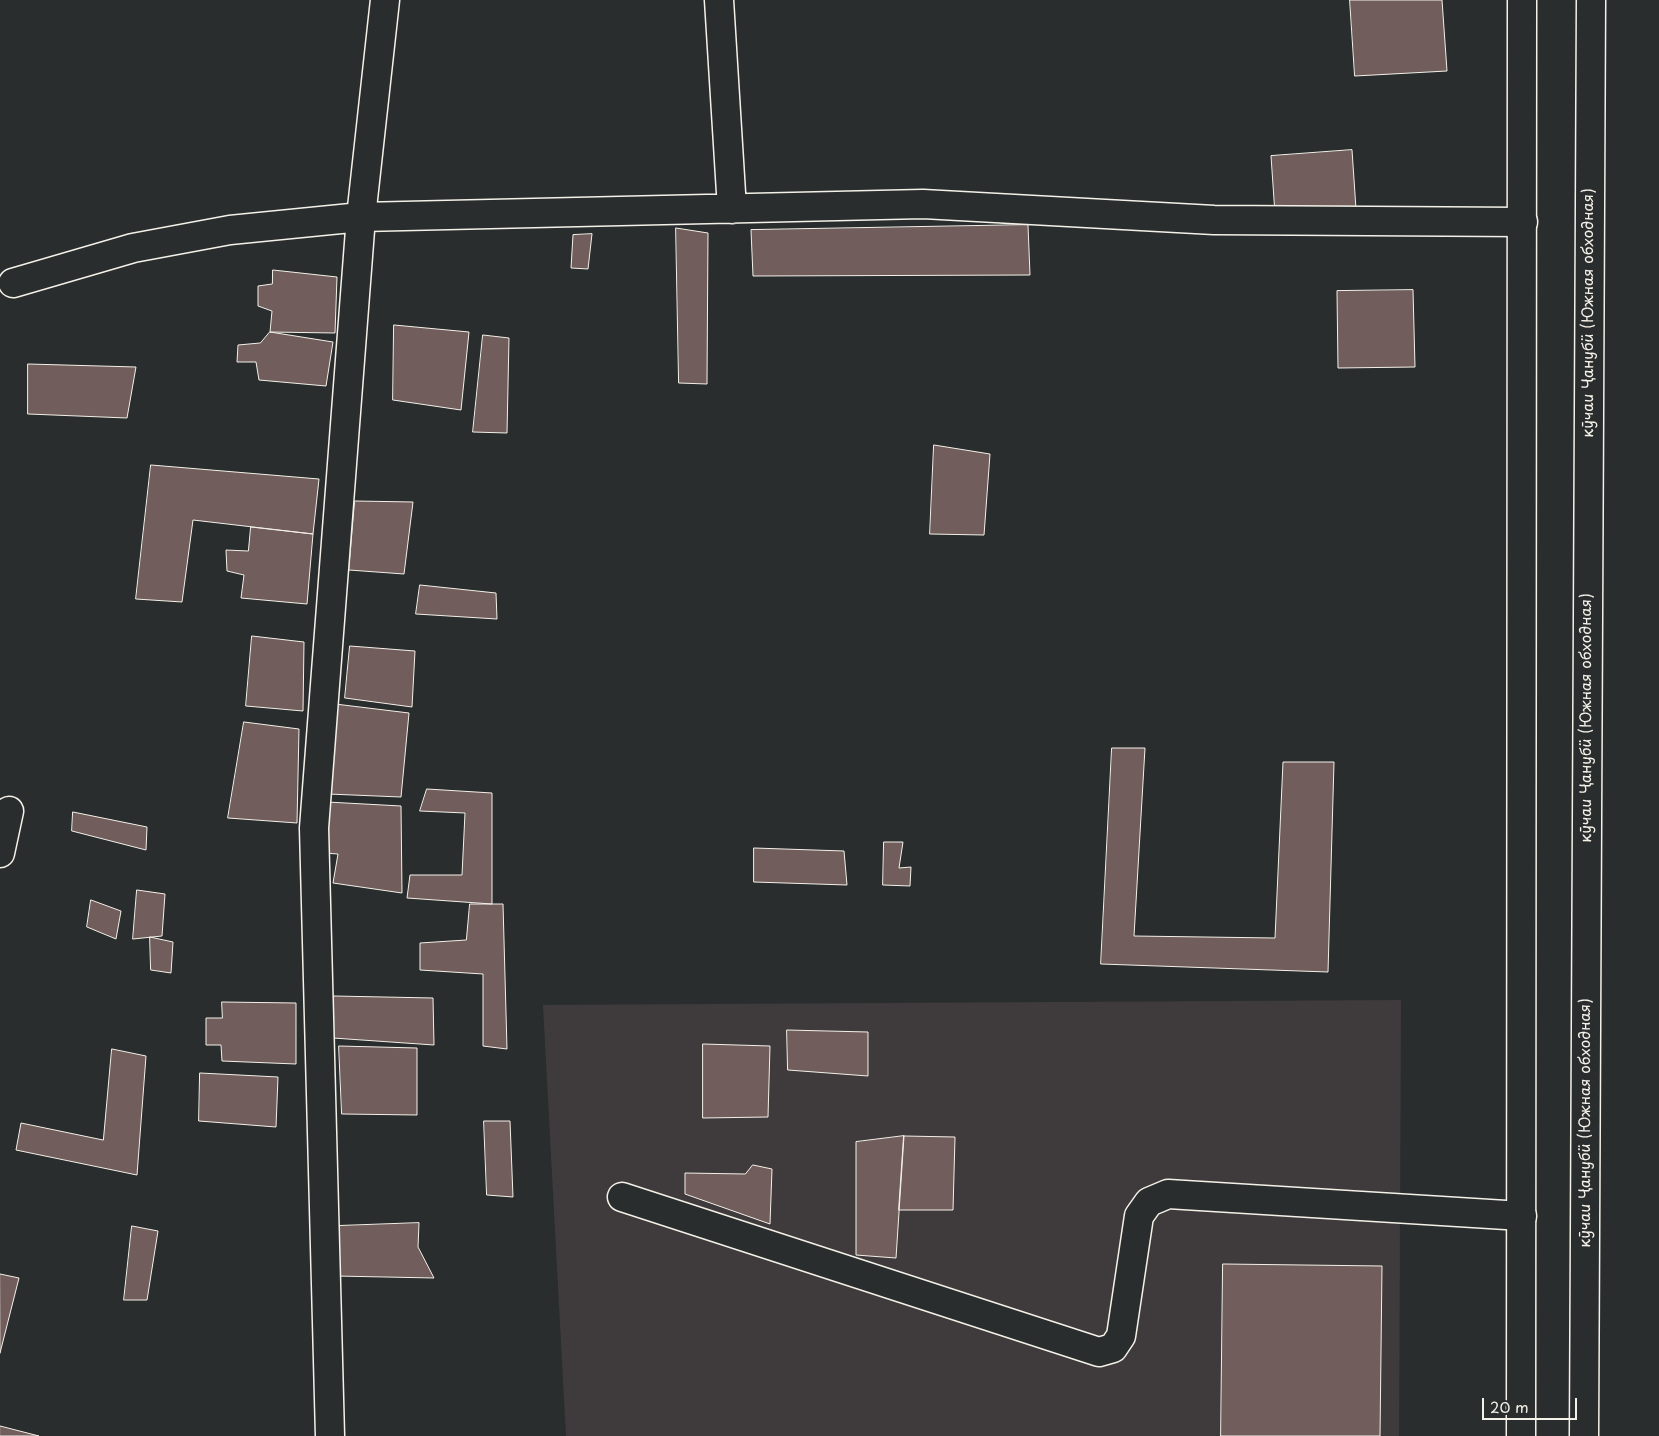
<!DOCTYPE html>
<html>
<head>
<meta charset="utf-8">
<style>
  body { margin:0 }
  #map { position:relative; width:1659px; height:1436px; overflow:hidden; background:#2a2d2e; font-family:"Playpen Sans",sans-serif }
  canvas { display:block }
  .scale { position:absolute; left:1482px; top:1398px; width:95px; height:22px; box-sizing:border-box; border:2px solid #f4f1e8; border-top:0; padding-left:6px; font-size:15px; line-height:18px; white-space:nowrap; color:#f4f1e8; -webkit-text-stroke:4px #2a2d2e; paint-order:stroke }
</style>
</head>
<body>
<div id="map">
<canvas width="1659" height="1436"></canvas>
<div class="scale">20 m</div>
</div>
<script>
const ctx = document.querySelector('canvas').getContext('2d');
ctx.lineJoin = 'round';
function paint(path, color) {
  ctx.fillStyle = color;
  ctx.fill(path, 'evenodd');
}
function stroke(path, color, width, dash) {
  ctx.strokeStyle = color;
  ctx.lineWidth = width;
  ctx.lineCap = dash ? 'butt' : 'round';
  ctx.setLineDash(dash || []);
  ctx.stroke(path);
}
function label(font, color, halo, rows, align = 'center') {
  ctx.font = font + ' "Playpen Sans",sans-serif';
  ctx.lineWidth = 5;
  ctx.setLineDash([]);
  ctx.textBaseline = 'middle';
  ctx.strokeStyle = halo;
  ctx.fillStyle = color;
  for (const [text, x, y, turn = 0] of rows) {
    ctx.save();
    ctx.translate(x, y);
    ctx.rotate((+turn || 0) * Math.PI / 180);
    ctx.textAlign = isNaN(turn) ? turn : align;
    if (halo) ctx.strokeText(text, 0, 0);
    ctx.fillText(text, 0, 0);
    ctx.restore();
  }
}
const built = new Path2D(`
  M1401 1000 1399 1436H566L543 1005Z`);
const building = new Path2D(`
  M1350 0H1442L1447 71 1355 76Z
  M1352 150 1356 209 1275 214 1271 156Z
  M1028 225 1030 275 753 276 751 230Z
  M676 228 708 233 707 384 679 383Z
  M592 234 588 269 571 268 573 235Z
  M273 270 337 277 335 333 270 332 272 311 258 306V286L272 284Z
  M1413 290 1415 367 1338 368 1337 291Z
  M394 325 469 332 461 410 393 400Z
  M270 332 333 342 326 386 259 380 256 362H237L238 345 260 343Z
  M483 335 509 338 507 433 473 432Z
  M28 364 136 367 127 418 28 414Z
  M934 445 990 454 984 535 930 534Z
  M151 465 319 479 313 534 193 520 182 602 136 599Z
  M355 501 413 502 404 574 349 570Z
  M251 527 313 534 307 604 241 598 244 575 227 571 226 550 248 551Z
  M420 585 496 593 497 619 416 614Z
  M252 636 304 642 303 711 246 706Z
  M350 646 415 651 412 707 345 698Z
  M335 704 409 713 401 797 328 794Z
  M244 722 299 729 297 823 228 818Z
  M1112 748H1145L1134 936 1275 938 1283 762H1334L1328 972 1101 964Z
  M427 789 492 793V904L407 898 410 875H462L465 813 420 811Z
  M327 802 401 806 402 893 333 883 338 854 324 853Z
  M73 812 147 827 146 850 72 831Z
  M884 842H903L899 868 911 867 910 886 883 885Z
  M754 848 844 851 847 885 754 882Z
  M137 890 165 894 162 936 133 939Z
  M91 900 121 911 116 939 87 927Z
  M470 904H503L507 1049 483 1046V974L420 970V943L466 940Z
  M150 937 173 942 171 973 151 970Z
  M334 996 433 998 434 1045 333 1038Z
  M222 1002 296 1003V1064L222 1061 221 1045H206V1018H222Z
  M787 1030 868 1032V1076L788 1070Z
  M703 1044 770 1046 768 1117 703 1118Z
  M339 1046 417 1048V1115L342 1114Z
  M112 1049 146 1056 137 1175 16 1150 21 1123 103 1140Z
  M200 1073 278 1077 276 1127 199 1121Z
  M484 1121H510L513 1197 487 1195Z
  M904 1136 955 1137 953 1210H899Z
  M904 1136 896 1258 856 1255V1142Z
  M753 1165 772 1169 770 1224 685 1194V1173L745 1174Z
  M419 1223 418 1247 434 1278 336 1276 337 1226Z
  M132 1226 158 1231 147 1300H124Z
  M1223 1264 1382 1266 1380 1436H1221Z
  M0 1274 19 1278 0 1353Z
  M0 1426 39 1436H0Z`);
const minor = new Path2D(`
  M719 0 732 209
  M13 283 133 248 230 230 361 217 923 204 1214 220 1523 222
  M0 853 9 811
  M622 1197 1099 1352 1113 1348 1121 1336 1139 1216 1149 1202 1168 1194 1522 1216
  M330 1436 314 828 361 217 385 0`);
const major = new Path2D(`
  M1521 1436 1522 0
  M1584 1436 1591 0`);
const streetNames = [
  ["кӯчаи Ҷанубӣ (Южная обходная)",1589,313,-90],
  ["кӯчаи Ҷанубӣ (Южная обходная)",1587,718,-90],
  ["кӯчаи Ҷанубӣ (Южная обходная)",1586,1123,-90]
];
paint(built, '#3f3b3c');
paint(building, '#705d5c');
stroke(building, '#f4f1e8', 1);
stroke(minor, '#f4f1e8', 31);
stroke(major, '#f4f1e8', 31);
stroke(minor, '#2a2d2e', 28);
stroke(major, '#2a2d2e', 28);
label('15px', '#f4f1e8', '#2a2d2e', streetNames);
</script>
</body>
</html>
